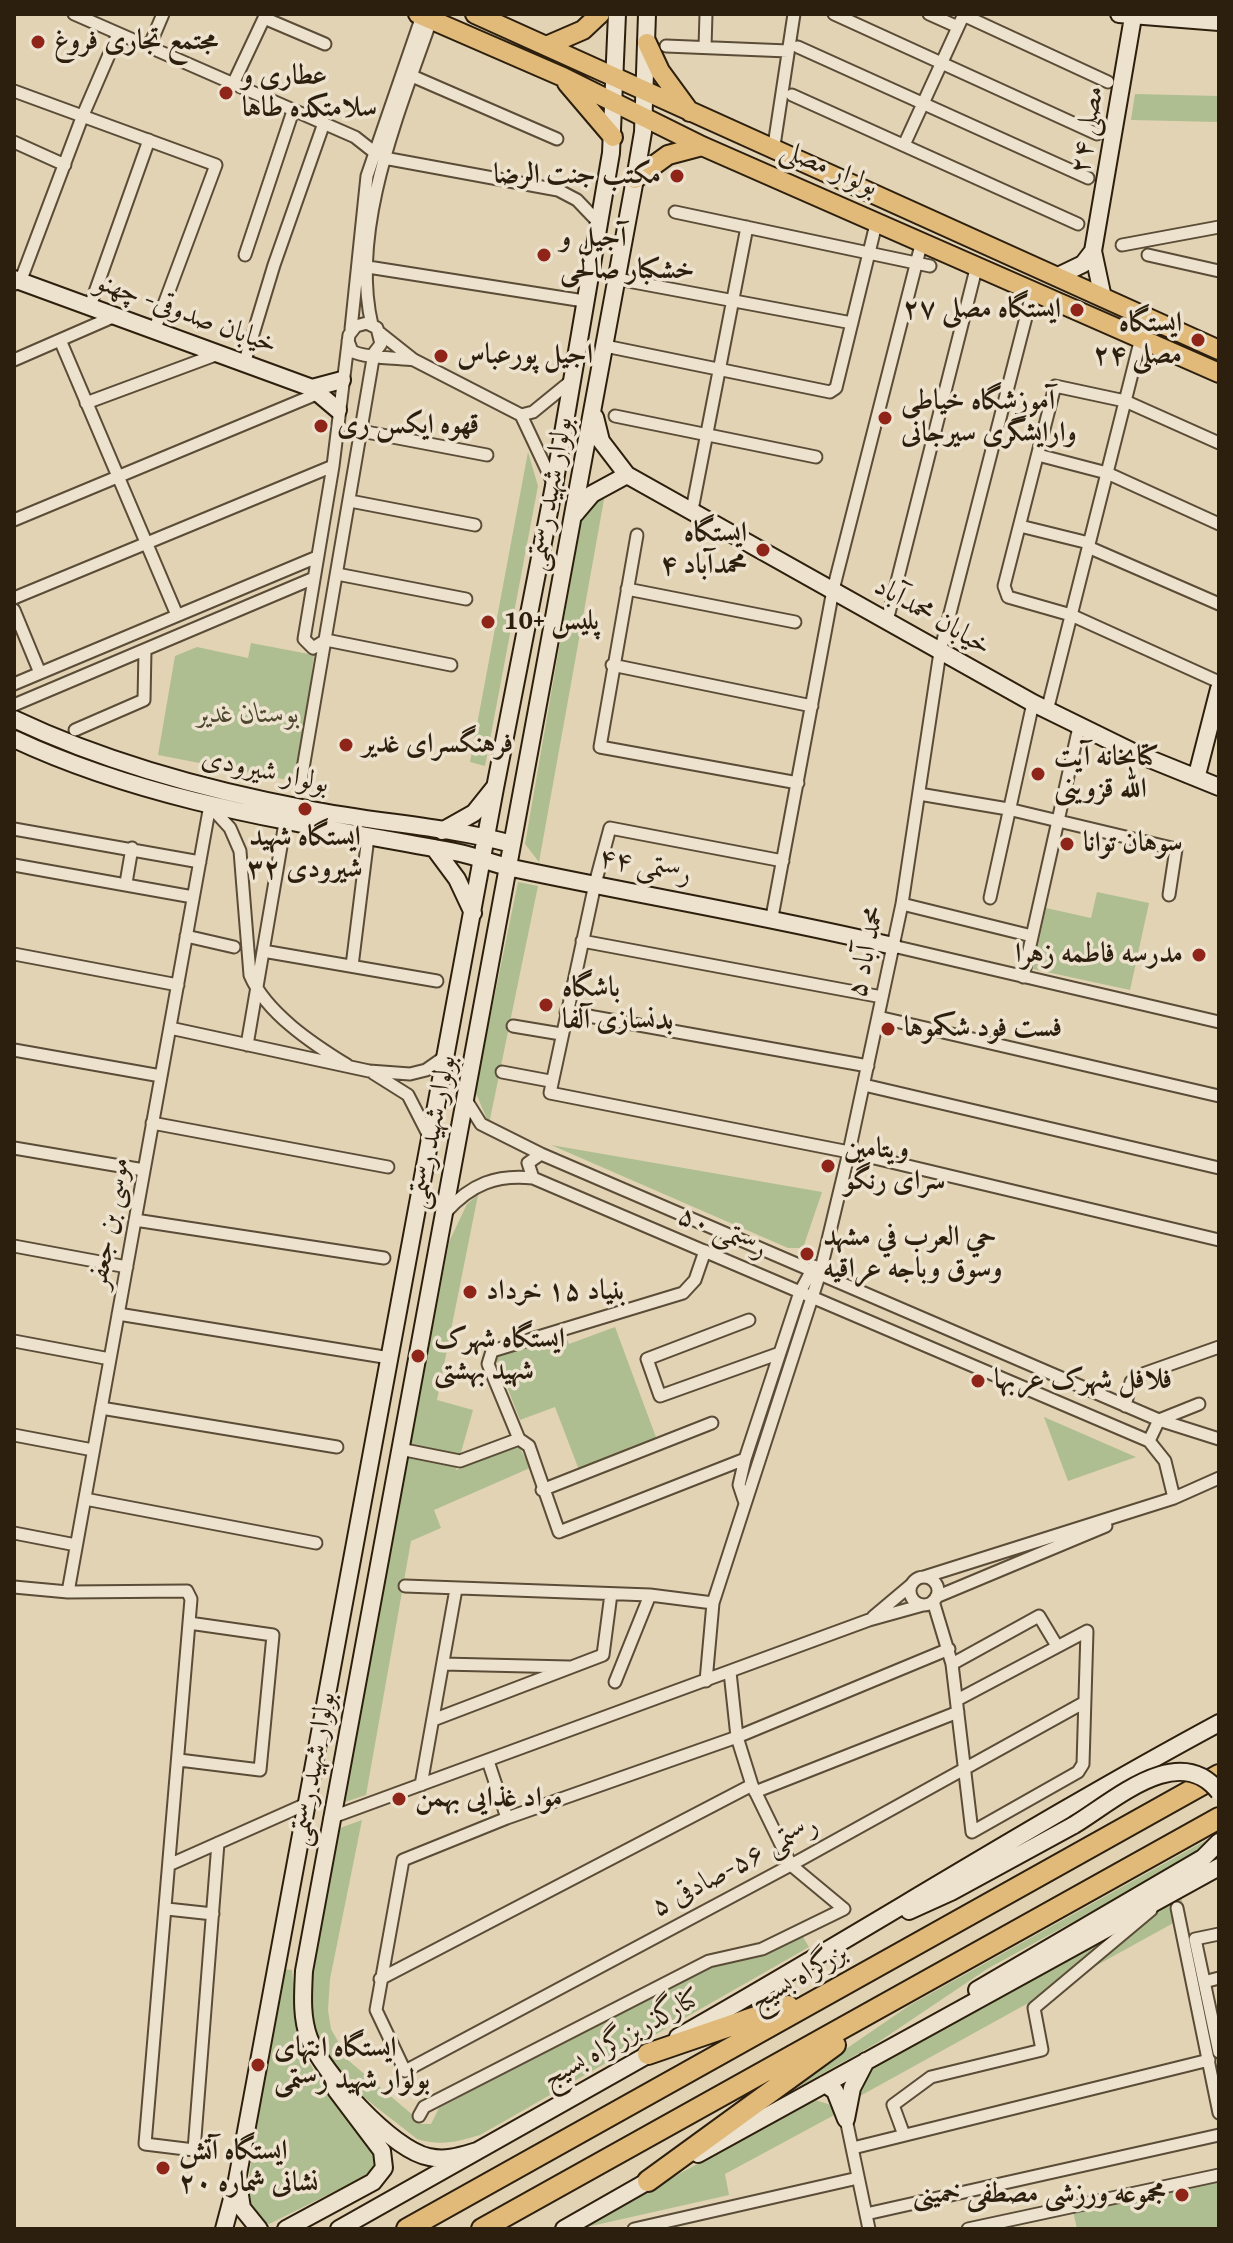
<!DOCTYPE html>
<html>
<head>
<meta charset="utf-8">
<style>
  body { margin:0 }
  #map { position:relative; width:1233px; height:2243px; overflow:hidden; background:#e2d3b4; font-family:"Gentium Book Plus",serif }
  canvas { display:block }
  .frame { position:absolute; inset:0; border:16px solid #2d1f0d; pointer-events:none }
</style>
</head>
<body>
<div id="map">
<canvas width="1233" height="2243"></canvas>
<div class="frame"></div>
</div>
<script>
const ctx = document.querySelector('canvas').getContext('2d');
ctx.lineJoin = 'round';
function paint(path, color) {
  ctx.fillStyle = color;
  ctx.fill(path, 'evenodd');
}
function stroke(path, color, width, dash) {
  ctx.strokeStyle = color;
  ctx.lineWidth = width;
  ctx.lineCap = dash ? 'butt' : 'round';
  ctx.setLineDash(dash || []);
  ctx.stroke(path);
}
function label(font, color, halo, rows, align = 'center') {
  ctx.font = font + ' "Gentium Book Plus",Amiri,serif';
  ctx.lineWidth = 7;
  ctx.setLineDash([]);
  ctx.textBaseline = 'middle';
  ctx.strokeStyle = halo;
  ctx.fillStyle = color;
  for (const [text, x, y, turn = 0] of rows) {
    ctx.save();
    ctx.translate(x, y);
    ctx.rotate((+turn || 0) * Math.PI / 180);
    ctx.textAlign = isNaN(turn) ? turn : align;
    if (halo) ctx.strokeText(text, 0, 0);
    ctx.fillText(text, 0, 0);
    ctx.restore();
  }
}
const green = new Path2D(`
  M1135 94 1219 96V122L1131 120Z
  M528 452 538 486 485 766 470 762Z
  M605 494 539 862 525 844 582 515Z
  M251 643 314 655 298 782 158 755 175 656 197 647 248 658Z
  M518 882 538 886 489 1124 475 1091Z
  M1097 892 1149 903 1130 990 1033 969 1046 908 1091 918Z
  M551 1145 822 1192 803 1248H788Z
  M478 1195 437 1400 473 1410 456 1470 518 1444 530 1468 434 1510 441 1528 411 1541 366 1795 342 1803 449 1242 467 1204Z
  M615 1327 657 1440 579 1470 555 1407 520 1420 495 1356 563 1330 569 1344Z
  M1044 1417 1136 1457 1068 1481Z
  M362 1820 330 1979 328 2010 331 2029 349 2061 414 2116 419 2124H431L439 2108 713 1965 762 1953 803 1937 809 1947 480 2135C457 2142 440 2146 417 2139 390 2117 356 2094 333 2067 285 2011 327 1894 340 1828Z
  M1219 1833V1842L987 1969 877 2043 754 2112 910 2005Z
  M1180 1893 1186 1916 860 2096 869 2073 887 2055Z
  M282 1969 292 1970C294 1991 295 2012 299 2033 309 2078 348 2118 376 2153L378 2164 372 2173 269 2224 254 2218 246 2195Z
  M815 2100 828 2104 838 2113 725 2174 729 2195 578 2229Z
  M1219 2179V2229H1077L1073 2211Z`);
const street = new Path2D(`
  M74 14 355 137 374 152
  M834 14 1097 134
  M929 14 958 27
  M963 15 1108 82
  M264 18 325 44
  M666 46 788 51
  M149 47 163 14
  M705 47 706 14
  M798 47 1088 178
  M412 76 557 139
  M233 84 266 14
  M14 91 216 165 154 331
  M792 95 1078 224
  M14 142 65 165
  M904 145 964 14
  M773 152 794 14
  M384 158 558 190 577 200 599 223
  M675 212 930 266
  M1122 245 1219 227
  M245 255 293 111
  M1148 255 1219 271
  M368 267 584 301
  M617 279 852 323
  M15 284 20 282 83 115 118 34
  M90 306 149 140
  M372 325C349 229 400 110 431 20
  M351 329 367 176 422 16
  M380 333 414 360 521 415
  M60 340 177 615
  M348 341 352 351C363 358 398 358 414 360
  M605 346 830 392 836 388 877 220
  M14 360 115 316
  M244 364 274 265 324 123
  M86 403 218 354
  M615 416 816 457
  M361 431 487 455
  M1219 443 1125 401 1055 386 1004 586 1008 597 1071 615 1219 682
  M1038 455 1107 473 1219 524
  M554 485 521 415 533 412 571 381
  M350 501 475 525
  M692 510 747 227
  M14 520 319 393
  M1020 526 1089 543
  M637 535 600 747 798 783
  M1088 547 1219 604
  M337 574 466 599
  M627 589 795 622
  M14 598 333 466
  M14 610 40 673
  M887 621 977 265
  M326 640 451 665
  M612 665 812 706
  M14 684 317 557
  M14 705 314 578
  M1047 711 1141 338
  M75 730 144 700 145 650
  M300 786 374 353 381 344 377 328 367 323 356 326 349 335 333 466 304 639 313 648 326 640
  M919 794 1008 809 1176 849 1169 895
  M210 806 230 828 240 851 250 975C266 1013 313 1044 347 1065
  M14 829 200 862
  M783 861 610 828 595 884 550 1093 849 1152 1219 1240
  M14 865 193 897
  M126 883 132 848
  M990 898 1033 703
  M902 904 1032 936
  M772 917 833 590 922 241
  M186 936 234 947
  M582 941 882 997
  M893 946 1219 1022
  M263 951 437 981
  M14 954 178 985
  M352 966 368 837
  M1023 977 1079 727
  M566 1012 868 1066
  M878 1017 1219 1096
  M513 1026 561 1034
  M170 1028 369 1071 410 1074 426 1070 446 1056
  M247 1045 285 823
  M14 1050 161 1076
  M502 1072 550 1081
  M373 1073 408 1095 430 1138
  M864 1085 1219 1168
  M466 1100 481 1124 541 1154 1159 1420 1219 1439
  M152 1123 388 1167
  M14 1148 144 1170
  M533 1178 528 1163 541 1154
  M446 1212C471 1184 497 1174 533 1178L1149 1441 1165 1461 1174 1498
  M135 1220 384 1258
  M14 1246 127 1267
  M118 1314 390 1358
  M749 1320 647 1359 660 1396 780 1353
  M14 1341 110 1359
  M1125 1406 1131 1382 1140 1375 1219 1347
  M101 1408 337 1447
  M14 1435 93 1450
  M519 1439 529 1446 559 1532 745 1459
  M1149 1441 1159 1420 1199 1404
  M400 1449 460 1461 519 1439 488 1364 492 1351 683 1293 695 1280 705 1251
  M542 1490 712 1423
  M85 1499 316 1543
  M745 1503 739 1485 745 1459 800 1292 814 1266
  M14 1533 76 1545
  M924 1577 1174 1498 1219 1478
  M910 1591a14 14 0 1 1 28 0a14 14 0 1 1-28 0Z
  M405 1586 650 1595 713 1603
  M14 1587 68 1592 187 1591 191 1599 145 2144 194 2150 218 1843
  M68 1592 210 805
  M936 1597 1106 1526
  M933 1601 952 1664 972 1832 1078 1772 1083 1764 1087 1631 957 1700
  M873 1617 911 1585
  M949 1649 737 1737 507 1818 403 1860 376 2010 405 2071 791 1865 1085 1702
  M443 1664 569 1667
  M952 1664 1039 1616 1057 1646
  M706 1681 713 1603 820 1273 849 1152 902 904 940 652 1033 290
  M615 1682 650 1595
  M433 1720 603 1655 611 1594
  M179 1760 260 1770 273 1635 189 1623
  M488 1761 507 1818
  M421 1785 456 1589
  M755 1792 958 1712
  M330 1818 869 1620 923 1605
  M171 1864 306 1804
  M1177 1908 1219 2113
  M167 1909 213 1914
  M1219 1934 1195 1939 1219 2052
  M380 1979 752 1785
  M1204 1982 1219 1978
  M419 2116 424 2107 709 1961 762 1949 844 1909 791 1865 752 1785 737 1737 730 1672
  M846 2119 869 2229
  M904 2135 893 2105 931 2077 1042 2050 1034 2008 1151 1910
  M853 2148 1209 2060
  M866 2214 1219 2135
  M634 2229 858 2178
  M968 2229 1219 2175`);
const secondary = new Path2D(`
  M1119 14 1219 22
  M1056 277 1083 264 1093 251
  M14 279 312 388 342 380
  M1103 298 1093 251 1133 17
  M312 388 338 410
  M595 417 601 441 627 475 1033 703 1135 753 1219 787
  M575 514 592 494 627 475
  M14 719C107 763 206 790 307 809 375 823 446 826 512 844
  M14 739C155 805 308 824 460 853 478 857 494 864 512 868 639 895 766 916 893 946
  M1197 775 1219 689
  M442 831 474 813 494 788
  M434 848 457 879 473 913
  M909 1911 951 1892 1074 1825
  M977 1990 1203 1858 1219 1842
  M678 2037C860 1934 1035 1822 1219 1723
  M825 2084 835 2091 846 2119
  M846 2119 852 2088 866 2061
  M477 2151C460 2156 446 2161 429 2157 392 2150 322 2072 309 2038 301 2017 303 1993 304 1971L635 179 643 132 647 14
  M698 2154 1219 1867
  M239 2189 242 2208 259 2229
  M224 2229 237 2180 495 788 554 486 611 153 617 14
  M286 2229 373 2182 384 2168 382 2151 336 2090
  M339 2229 658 2049
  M564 2229 657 2176`);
const primary = new Path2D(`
  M418 14 563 77 702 146 1219 373
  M475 14 1219 350
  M647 43 660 71 690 112
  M546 46 583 30 600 14
  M567 83 613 137
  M635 179 668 155 702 146`);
const highway = new Path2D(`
  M648 2054 788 2006
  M648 2181 835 2045
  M407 2229 1219 1775
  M482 2229 1219 1818`);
const secondaryBridge = new Path2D(`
  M1074 1825C1115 1800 1179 1741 1219 1792`);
const markers = [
  [38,42,8,"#8f2418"],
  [226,93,8,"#8f2418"],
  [677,176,8,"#8f2418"],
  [544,255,8,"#8f2418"],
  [1077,310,8,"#8f2418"],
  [1198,340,8,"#8f2418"],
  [441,356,8,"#8f2418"],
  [885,418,8,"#8f2418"],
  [321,426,8,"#8f2418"],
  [763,550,8,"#8f2418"],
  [488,622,8,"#8f2418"],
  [346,745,8,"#8f2418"],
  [1038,774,8,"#8f2418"],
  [305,809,8,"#8f2418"],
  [1067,844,8,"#8f2418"],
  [1199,955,8,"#8f2418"],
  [546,1005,8,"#8f2418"],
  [888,1029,8,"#8f2418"],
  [828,1166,8,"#8f2418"],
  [807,1254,8,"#8f2418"],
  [470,1292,8,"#8f2418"],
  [418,1356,8,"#8f2418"],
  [978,1381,8,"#8f2418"],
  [399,1799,8,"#8f2418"],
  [258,2065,8,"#8f2418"],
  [163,2168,8,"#8f2418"],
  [1182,2195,8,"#8f2418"]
];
const poiNames = [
  ["مجتمع تجاری فروغ",54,42],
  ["عطاری و",242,77],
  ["سلامتکده طاها",242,109],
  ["مكتب جنت الرضا",661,176,"right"],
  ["آجیل و",560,239],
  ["خشکبار صالحی",560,271],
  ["ایستگاه مصلی ۲۷",1061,310,"right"],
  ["ایستگاه",1182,324,"right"],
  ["مصلی ۲۴",1182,356,"right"],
  ["اجیل پورعباس",457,356],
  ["آموزشگاه خیاطی",901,402],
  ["وارایشگری سیرجانی",901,434],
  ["قهوه ایکس ری",337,426],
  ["ایستگاه",747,534,"right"],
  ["محمدآباد ۴",747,566,"right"],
  ["پلیس +10",504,622],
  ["فرهنگسرای غدیر",362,745],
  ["کتابخانه آیت",1054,758],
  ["الله قزوینی",1054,790],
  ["ایستگاه شهید",305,838,"center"],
  ["شیرودی ۳۲",305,870,"center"],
  ["سوهان توانا",1083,844],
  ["مدرسه فاطمه زهرا",1183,955,"right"],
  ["باشگاه",562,989],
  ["بدنسازی آلفا",562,1021],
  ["فست فود شکموها",904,1029],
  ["ویتامین",844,1150],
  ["سرای رنگو",844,1182],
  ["حي العرب في مشهد",823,1238],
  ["وسوق وباجه عراقيه",823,1270],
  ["بنیاد ۱۵ خرداد",486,1292],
  ["ایستگاه شهرک",434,1340],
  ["شهید بهشتی",434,1372],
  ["فلافل شهرک عربها",994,1381],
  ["مواد غذایی بهمن",415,1799],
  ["ایستگاه انتهای",274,2049],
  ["بولوار شهید رستمی",274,2081],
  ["ایستگاه آتش",179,2152],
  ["نشانی شماره ۲۰",179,2184],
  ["مجموعه ورزشی مصطفی خمینی",1166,2195,"right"]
];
const streetNames = [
  ["مصلی ۲۴",1088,130,-80],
  ["بولوار مصلی",829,169,23],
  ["خیابان صدوقی- چهنو",186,314,20],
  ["بولوار شهید رستمی",551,494,-80],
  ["خیابان محمدآباد",932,617,30],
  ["بولوار شیرودی",265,772,12],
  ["رستمی ۴۴",645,867,11],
  ["محمد آباد ۵",867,952,-78],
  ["بولوار شهید رستمی",433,1132,-79],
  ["موسی بن جعفر",110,1223,-80],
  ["رستمی ۵۰",722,1233,23],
  ["بولوار شهید رستمی",314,1769,-80],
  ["رستمی ۵۶-صادقی ۵",735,1867,-28],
  ["بزرگراه بسیج",799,1978,-30],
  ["کنارگذربزرگراه بسیج",622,2039,-29]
];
const parkNames = [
  ["بوستان غدیر",248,715]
];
paint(green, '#aebe90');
stroke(street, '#5a4c37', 15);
stroke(secondary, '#2d1f0d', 20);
stroke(primary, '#2d1f0d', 22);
stroke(highway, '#2d1f0d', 24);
stroke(street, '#ece2ce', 11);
stroke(secondary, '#ece2ce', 16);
stroke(primary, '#e1ba7a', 18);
stroke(highway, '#e1ba7a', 20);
stroke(secondaryBridge, '#2d1f0d', 20, []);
stroke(secondaryBridge, '#ece2ce', 16);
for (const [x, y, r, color] of markers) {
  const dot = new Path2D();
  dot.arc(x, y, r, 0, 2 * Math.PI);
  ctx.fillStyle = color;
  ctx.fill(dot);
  stroke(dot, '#ece2ce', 3);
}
label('bold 28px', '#2d1f0d', '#ece2ce', poiNames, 'left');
label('28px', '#2d1f0d', '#ece2ce', streetNames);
label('italic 28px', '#4d472e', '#ece2ce', parkNames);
</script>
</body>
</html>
